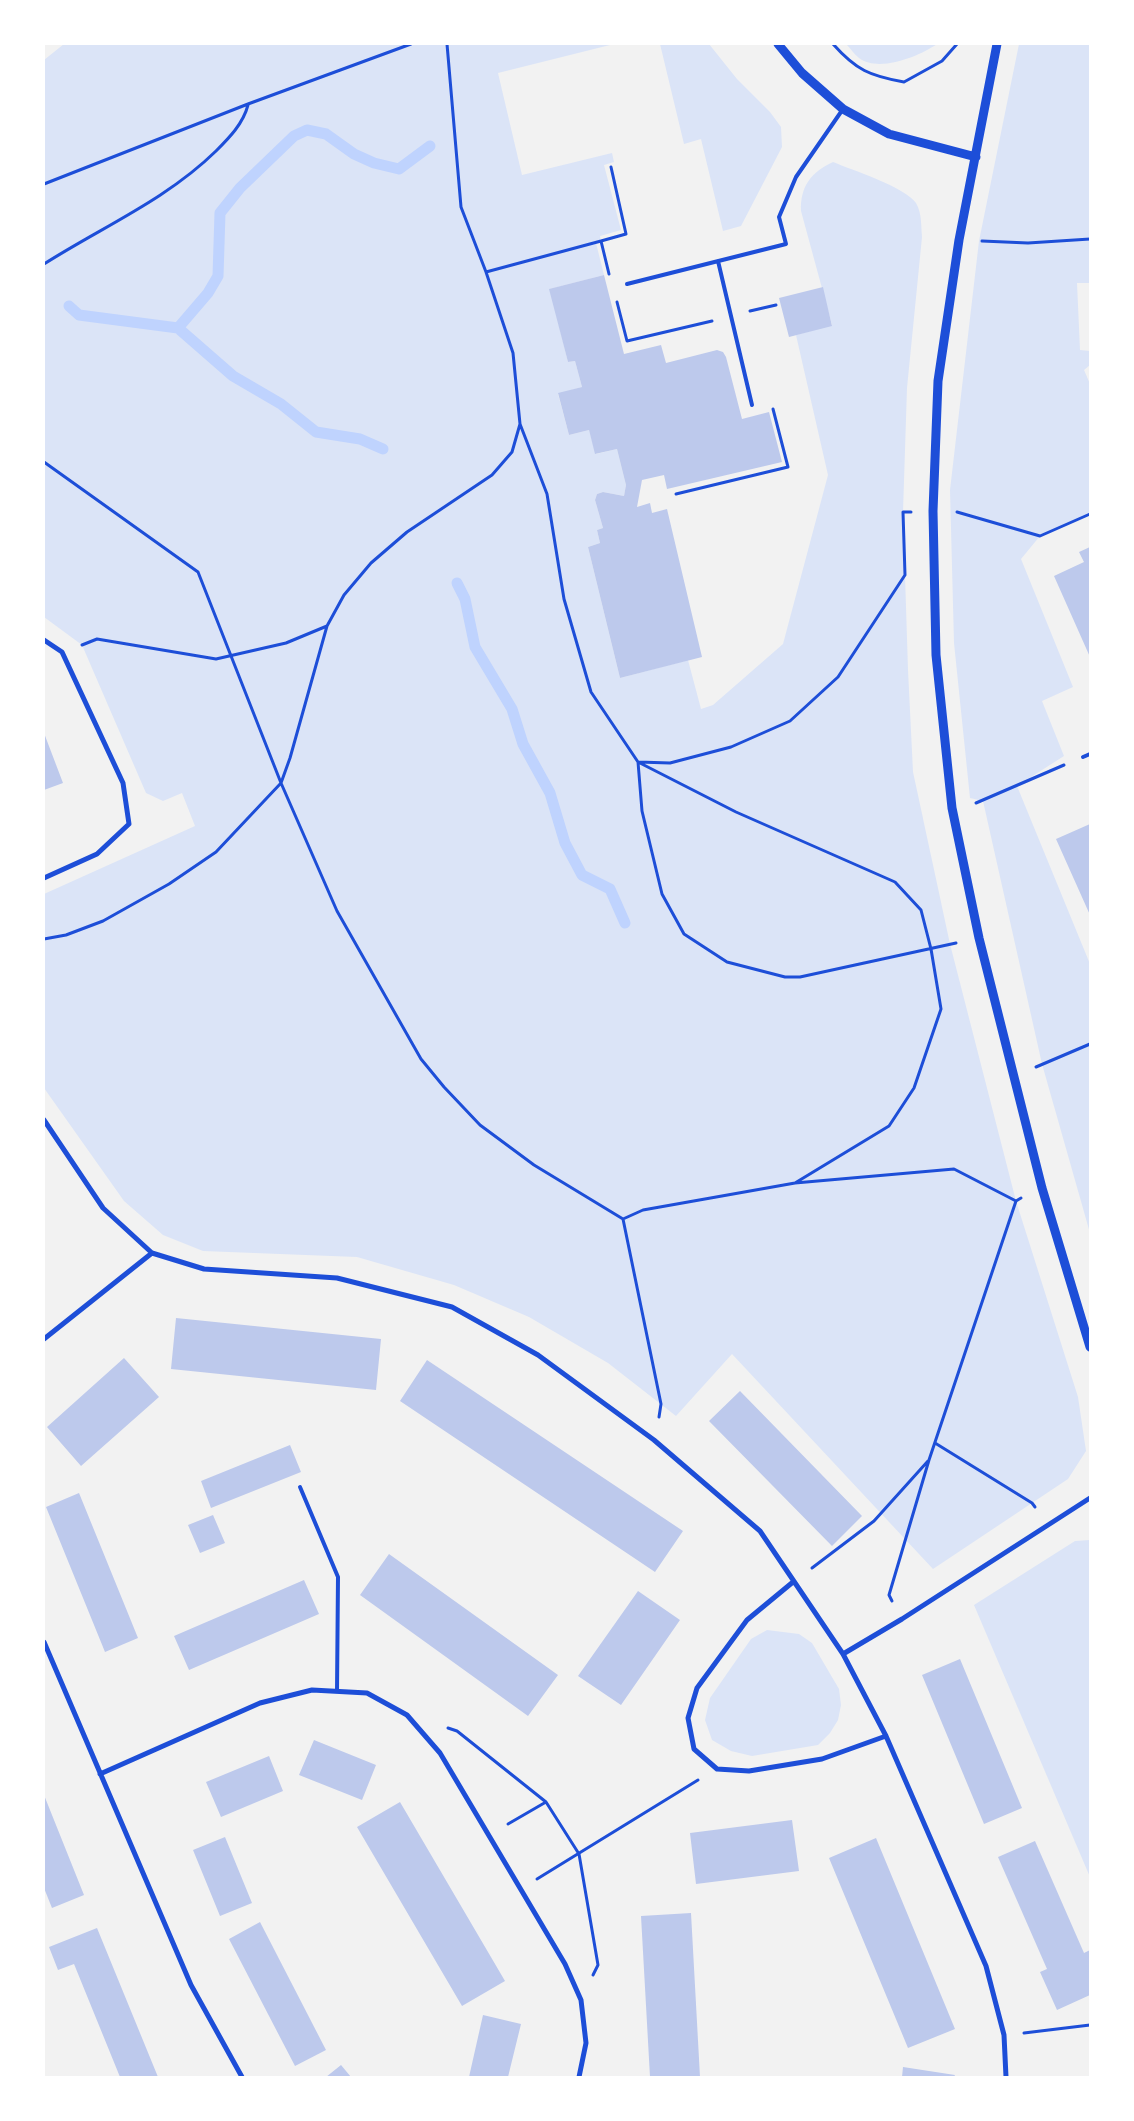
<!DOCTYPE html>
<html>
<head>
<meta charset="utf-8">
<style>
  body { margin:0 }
  #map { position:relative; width:1134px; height:2121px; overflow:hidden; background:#f2f2f2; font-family:Quicksand,sans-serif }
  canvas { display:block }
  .frame { position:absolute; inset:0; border:45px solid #fff; pointer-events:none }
</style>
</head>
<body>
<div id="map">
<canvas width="1134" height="2121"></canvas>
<div class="frame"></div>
</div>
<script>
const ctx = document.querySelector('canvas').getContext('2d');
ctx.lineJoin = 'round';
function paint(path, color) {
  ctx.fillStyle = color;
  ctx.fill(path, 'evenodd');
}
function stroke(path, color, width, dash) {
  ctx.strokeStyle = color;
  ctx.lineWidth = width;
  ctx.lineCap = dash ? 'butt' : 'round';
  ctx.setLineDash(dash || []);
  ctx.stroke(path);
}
const green = new Path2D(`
  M64 44H614L498 73 522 175 612 153 614 162 604 165 621 230 600 236 601 241 596 243 604 275 550 289 568 362 575 361 582 387 558 394 569 435 589 430 596 454 617 449 626 485 624 496 603 492 597 494 595 500 603 528 597 530 600 543 588 547 620 678 688 660 701 709 713 705 783 644 828 475 796 335 832 325 801 211C800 187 811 172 833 162 852 170 905 187 916 203 922 213 921 226 922 237L907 388 903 512 908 670 913 772 950 944 1016 1201 1078 1397 1086 1451 1068 1479 933 1569 732 1354 676 1416 608 1363 529 1317 454 1285 357 1257 203 1251 163 1235 124 1201 44 1088V894L195 826 182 793 163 801 146 793 82 645 44 617V60Z
  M660 44H709L737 79 770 112 781 127 782 147 741 226 723 231 701 139 684 144Z
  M846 44H937C920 56 879 73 859 58 854 54 850 48 846 44Z
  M1019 44H1090V283H1077L1080 350 1090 351V365L1084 370 1090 384V514L1040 536 1021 559 1073 687 1042 701 1064 756 1017 786 1090 964V1233L1042 1064 983 801 970 798 954 643 950 490 979 241Z
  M1090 1540V1877L974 1605 1075 1541Z
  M767 1630 799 1634 812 1643 839 1689 841 1705 838 1720 830 1733 818 1745 752 1756 731 1751 712 1740 705 1720 710 1698 751 1639Z`);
const stream = new Path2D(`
  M69 306 79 315 178 328 233 376 281 404 316 432 360 439 383 449
  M178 328 208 293 218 276 220 213 240 188 294 136 307 130 326 134 354 154 374 163 399 169 430 146
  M457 583 465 599 475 647 512 709 523 744 550 793 565 843 582 875 610 889 625 923`);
const building = new Path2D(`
  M604 275 624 354 661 345 666 363 717 350 723 352 726 357 742 419 769 412 782 462 667 489 664 475 642 480 637 507 650 503 652 513 667 509 702 657 620 678 588 547 600 543 597 530 603 528 595 500 597 494 603 492 624 496 626 485 617 449 595 454 589 430 569 435 558 393 582 387 575 361 568 362 549 289Z
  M823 287 832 326 789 337 779 298Z
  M1090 547V657L1054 576 1084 562 1079 552Z
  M44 733 63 783 44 790Z
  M1090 824V915L1056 839Z
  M176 1318 381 1339 376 1390 171 1369Z
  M124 1358 159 1397 81 1466 47 1427Z
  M427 1360 683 1531 655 1572 400 1401Z
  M740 1391 862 1516 832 1546 709 1421Z
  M290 1445 301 1472 211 1508 201 1481Z
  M79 1493 138 1638 105 1652 46 1507Z
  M213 1515 225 1543 200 1553 188 1525Z
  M389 1554 558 1675 528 1716 360 1595Z
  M304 1580 319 1614 189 1670 174 1636Z
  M638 1591 680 1620 621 1705 578 1676Z
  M960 1659 1022 1808 984 1824 922 1675Z
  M314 1740 376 1765 362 1800 299 1775Z
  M269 1756 283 1791 221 1817 206 1782Z
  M44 1795 84 1895 52 1908 44 1888Z
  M400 1802 505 1981 462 2006 357 1827Z
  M792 1820 799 1871 696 1884 690 1833Z
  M225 1837 252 1903 220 1916 193 1850Z
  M876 1838 955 2029 908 2048 829 1858Z
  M1035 1841 1084 1953 1090 1950V1995L1057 2010 1040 1972 1047 1969 998 1857Z
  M691 1913 700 2077H650L641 1916Z
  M260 1922 326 2050 295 2066 229 1939Z
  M97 1928 124 1994 158 2077H120L74 1964 58 1970 49 1947Z
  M483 2015 521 2024 508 2077H469Z
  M341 2065 351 2077H326Z
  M903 2067 955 2075 954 2077H902Z`);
const path = new Path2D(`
  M833 44C856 70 870 76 904 82L942 61 957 44
  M44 184 248 104 411 44
  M982 241 1028 243 1090 239
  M44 264C102 227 166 200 216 151 229 138 243 124 248 105
  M486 272 601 241
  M609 274 601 241 626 234 611 167
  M617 302 627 341 712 321
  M750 311 776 305
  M44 462 198 572 281 783 337 911 421 1059 444 1087 480 1125 534 1165 623 1219 643 1210 795 1183 889 1126 914 1088 941 1009 931 949 921 910 895 882 736 812 638 762 591 692 564 599 547 494 520 424
  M676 494 788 467 773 409
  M911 512H903L905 575 838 677 790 721 731 747 670 763 638 762 642 811 662 894 684 934 727 962 785 977H800L956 943
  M957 512 1040 536 1090 514
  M82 645 97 639 216 659 286 643 327 626
  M976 803 1064 765
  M44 939 66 935 103 921 169 884 216 852 281 783 290 758 327 626 344 595 371 563 407 532 492 475 512 452 520 424 513 353 486 272 461 207 447 44
  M1036 1067 1090 1044
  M795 1183 954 1169 1016 1201
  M623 1219 661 1404 659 1417
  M935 1443 1032 1503 1035 1507
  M812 1568 874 1521 928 1461
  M892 1601 889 1595 929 1460 1016 1201 1021 1198
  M448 1728 457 1731 546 1802 579 1854 598 1965 593 1975
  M508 1824 546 1802
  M537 1879 698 1780
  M1024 2033 1090 2025`);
const service = new Path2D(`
  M718 261 752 405
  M627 284 786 244 779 217 796 177 843 109
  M1083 757 1090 754
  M300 1487 338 1577 337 1691`);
const minor = new Path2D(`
  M44 640 62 652 123 783 129 824 97 854 44 878
  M44 1120 103 1208 152 1253 204 1269 337 1278 452 1307 538 1355 654 1440 760 1531 843 1654 886 1736 986 1966 1004 2035 1006 2077
  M44 1339 152 1253
  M793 1582 747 1620 697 1688 688 1718 694 1749 717 1769 749 1771 822 1759 886 1736
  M44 1642 191 1985 242 2077
  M843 1654 902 1619 1090 1498
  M100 1774 260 1703 312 1690 367 1693 407 1715 440 1753 565 1964 581 2000 586 2043 579 2077`);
const tertiary = new Path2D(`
  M778 44 802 73 843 109 889 134 976 157
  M997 44 959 240 938 381 933 511 936 655 952 808 979 938 1042 1188 1090 1347`);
paint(green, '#dbe4f7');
stroke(stream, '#bfd3fe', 11);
paint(building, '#bdc9ec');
stroke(path, '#1d4ed8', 3);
stroke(service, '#1d4ed8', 4);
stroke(minor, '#1d4ed8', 5);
stroke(tertiary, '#1d4ed8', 9);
</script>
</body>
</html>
